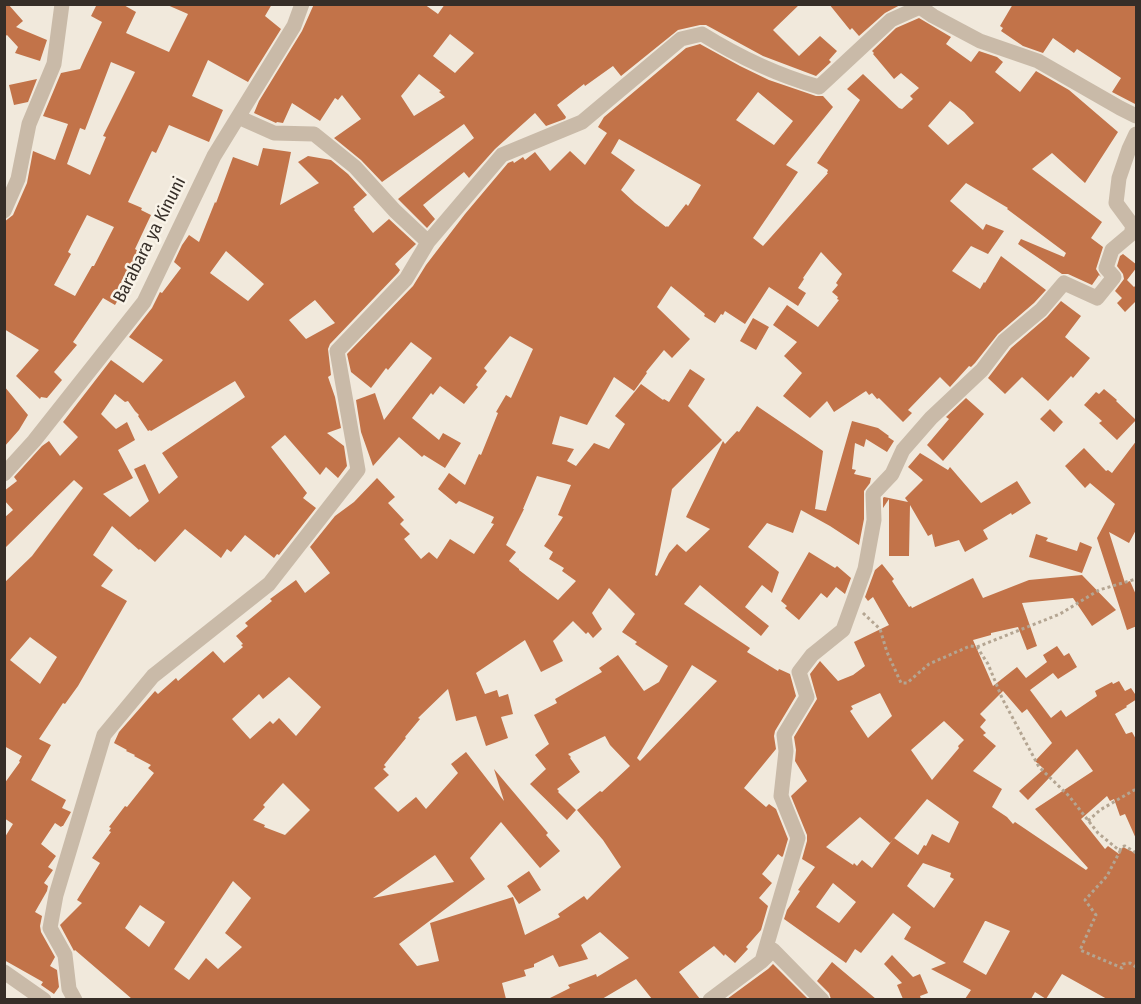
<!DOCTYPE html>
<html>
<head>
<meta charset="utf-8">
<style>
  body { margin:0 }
  #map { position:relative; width:1141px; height:1004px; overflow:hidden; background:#f1e9dc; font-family:"Fira Sans Condensed",sans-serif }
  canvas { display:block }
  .frame { position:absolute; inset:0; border:6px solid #362e28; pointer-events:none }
</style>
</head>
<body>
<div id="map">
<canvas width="1141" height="1004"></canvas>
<div class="frame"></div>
</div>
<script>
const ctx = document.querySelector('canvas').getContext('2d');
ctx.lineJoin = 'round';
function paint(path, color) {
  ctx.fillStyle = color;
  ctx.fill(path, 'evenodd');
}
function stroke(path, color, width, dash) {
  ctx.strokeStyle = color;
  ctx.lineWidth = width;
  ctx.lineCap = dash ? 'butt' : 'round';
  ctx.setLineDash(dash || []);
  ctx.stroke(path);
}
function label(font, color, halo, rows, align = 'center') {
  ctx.font = font + ' "Fira Sans Condensed",sans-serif';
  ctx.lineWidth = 5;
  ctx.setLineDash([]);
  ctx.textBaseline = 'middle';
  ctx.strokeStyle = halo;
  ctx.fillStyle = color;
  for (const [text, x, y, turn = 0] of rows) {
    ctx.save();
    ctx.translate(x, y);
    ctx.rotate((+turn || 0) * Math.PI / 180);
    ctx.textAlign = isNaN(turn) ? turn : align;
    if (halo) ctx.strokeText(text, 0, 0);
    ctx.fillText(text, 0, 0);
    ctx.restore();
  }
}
const building = new Path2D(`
  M4 4H8L23 21 16 27 47 40 40 61 15 53 18 47 7 35 4 37Z
  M97 4H122L136 12 126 33 169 52 188 14 165 4H272L265 16 281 29 248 82 208 60 192 96 223 110 209 142 169 125 156 153 152 151 128 202 142 208 141 210 151 215 135 249 141 253 124 285 126 286 115 305 103 298 73 342 77 345 54 372 62 380 47 398 41 397 40 399 16 376 39 350 4 329V222L13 215 27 183 33 151 55 160 68 124 43 116 61 73 80 69 84 60 102 22 91 16ZM111 62 135 72 103 136 106 137 90 175 67 164 80 128 85 130ZM87 215 114 227 94 266H92L75 296 54 285 71 254 68 252Z
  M314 4H424L438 14 445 4H800L773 30 799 56 820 36 837 51 829 60 831 62 816 76 763 56 706 25H700L678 30 621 76 613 66 585 86 584 84 557 105 566 117 565 119 546 126 535 113 495 149 469 178 464 172 423 205 435 219 427 228 398 199 474 138 464 124 382 182 361 160 334 138 361 119 342 95 338 100 335 98 320 121 292 103 283 123 277 122 276 123 254 113 259 101 302 31ZM450 34 474 53 455 73 433 56ZM419 74 441 91 439 92 445 97 414 116 401 96Z
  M829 4H902L885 13 859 36 852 28 850 30Z
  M1013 4H1137V105L1112 92 1121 78 1077 49 1074 53 1053 38 1043 53 1023 46 1001 31 1003 28 1000 26Z
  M919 18 951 37 946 44 971 62 979 51 997 57 1003 62 995 72 1020 92 1036 71 1069 90 1118 132 1085 183 1052 153 1032 169 1102 222 1091 238 1103 247 1096 269 1101 277 1099 275 1092 285 1068 274H1062L1018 244 1021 239 1064 257 1066 253 1007 209 1008 208 966 183 950 201 983 230 986 224 1004 231 988 254 971 246 952 271 980 289 984 282 985 283 1001 256 1046 290 1034 303 998 334 975 363 971 367 969 366 950 387 940 377 908 410 912 413 903 422 879 398 877 399 872 393 869 395 866 391 834 412 827 401 810 418 783 396 802 373 784 356 797 342 773 325 787 305 818 327 839 300 837 299 838 297 832 292 838 285 836 283 842 274 821 252 803 278 804 279 798 288 806 293 798 306 769 287 745 324 725 311 723 315 721 314 715 323 704 316 705 314 671 286 657 307 690 339 672 358 664 350 646 372 647 373 634 391 614 377 587 425 560 416 552 444 574 449 567 461 576 466 594 443 609 449 625 424 615 416 641 384 663 400 664 399 669 402 690 369 705 379 688 406 722 440 672 489 655 575 657 576 669 553 677 544 686 552 710 529 686 517 723 441 725 444 737 431 739 432 757 406 823 451 815 509 826 511 852 421 878 428 889 436 888 437 894 441 887 452 866 439 864 447 855 443 852 469 856 470 854 474 871 478 870 483 864 491V519L859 545 830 526 801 510 793 533 767 523 748 547 779 572 772 593 762 585 745 607 769 626 761 636 700 585 684 604 750 648 747 652 778 671 779 669 790 674 796 696 775 731 774 736 776 749 744 788 766 807 769 804 776 809 788 839 783 856 782 857 778 854 762 874 772 883 759 898 768 906 761 930 746 947 748 949 735 963 725 954 724 956 714 946 679 972 700 999H652L636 979 602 999H548L570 988 568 985 596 974 597 977 629 958 600 932 581 945 588 959 559 967 553 955 534 964V967L524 970 526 976 502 983 506 999H132L75 950 74 951 60 925 82 903 77 900 100 863 92 858 111 832 109 831 111 828 109 827 125 806 127 807 154 773 148 768 151 765 134 756 135 755 126 751 127 750 114 743 119 732 155 691 158 694 176 678 178 681 213 651 224 663 243 647 241 645 243 644 236 636 248 626 245 623 272 601 270 599 296 580 305 593 330 573 310 547 335 516 354 502 377 478 395 497 388 503 404 520 400 524 410 534 404 539 421 559 429 552 437 559 450 539 474 554 494 524 491 523 494 517 492 516 459 501 456 504 438 489 449 473 465 485 479 454 481 455 498 413 496 412 506 395 511 398 533 349 510 336 484 368 487 371 476 385 478 387 464 404 440 386 433 395 431 393 412 418 439 440 443 433 461 443 445 468 424 455 422 457 399 437 373 466 361 432 356 400 375 393 384 420 432 358 411 342 388 370 386 368 371 388 351 372 347 354 413 286 426 265 465 214 508 163 513 161 514 163 523 157 525 160 535 152 550 171 570 151 585 165 607 133 598 127 604 117 686 48 700 44 740 66 769 80 816 96H823L833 107 786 165 798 172 753 238 763 246 828 173H827L828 170 817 163 860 100 847 89 863 74 899 108 902 109 913 99 910 96 919 88 901 73 894 79 873 54 874 53 872 51 896 28ZM758 92 793 121 774 145 736 120ZM950 101 964 112 974 123 948 145 928 126ZM619 139 701 185 688 206 686 204 668 227 667 226 666 227 635 203 621 190 635 170 611 153ZM537 476 571 485 558 515 563 517 544 546 553 552 549 559 564 568 562 571 576 581 558 600 519 570V569L509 561 516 552 506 545 524 509H523ZM609 588 635 614 622 632 637 642 635 644 668 666 659 682 644 691 618 655 599 668 602 672 555 699 557 703 534 715 549 744 535 755 546 769 530 784 567 820 576 810 558 792 559 791 557 789 580 772 570 758 571 757 568 754 605 736 610 745 630 766 602 792 600 791 577 810 603 840 621 867 587 900 584 896 558 914 560 917 525 935 513 897 430 923 439 961 417 966 399 944 485 879 470 858 501 822 540 868 560 851 546 835 548 833 494 769 504 801 466 752 451 764 458 773 426 809 416 797 398 812 374 788 389 775 383 769 386 767 384 765 406 738 405 737 420 719 418 718 448 689 456 721 476 716 486 746 508 738 501 717 513 714 508 694 499 697 497 690 485 694 476 673 525 640 541 672 563 661 553 641 573 621 586 634 588 632 593 638 602 629 592 613ZM692 665 717 681 640 761 637 758ZM289 677 321 707 296 736 279 718 273 724 270 721 250 739 232 719 259 694 263 699ZM283 783 310 810 285 835 264 827 265 825 253 820 265 807 263 805ZM435 855 454 882 373 898ZM233 881 251 898 225 933 242 947 218 969 206 958 189 980 174 969ZM140 905 165 922 149 947 125 928Z
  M37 79 28 102 14 105 9 85Z
  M263 148 291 152 280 205 319 183 298 162 308 156 331 160 348 174 367 195 353 207 355 209 354 210 373 233 389 219 416 244 395 264 400 270 398 273 330 344 328 349 331 375 328 377 335 397 341 428 327 433 344 446 347 466 338 478 326 467 320 475 285 435 271 447 307 493 303 498 316 508 279 555 277 554 274 558 245 535 231 552 227 549 221 558 185 529 155 562 140 549 139 550 112 526 93 555 113 570 101 586 127 601 78 686 65 704 63 703 39 739 51 745 31 780 66 800 62 808 71 812 63 826H62L61 827 55 823 41 844 56 856 48 867 53 870 44 883 48 886 47 891 35 912 42 916 40 926 41 932 55 957 50 966 57 970 59 987 54 994 41 985 43 982 4 960 5 837 13 824 4 818V784L20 762 19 761 22 756 4 746V583L32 556 83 488 74 480 4 549V518L13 510 4 500V491L17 481 14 477 42 446 49 441 60 456 78 437 63 422 111 360 143 383 163 360 129 337 152 308 160 292 162 293 181 268 174 262 182 245 189 235 199 242 215 202 216 203 233 157 258 166ZM226 251 264 284 248 301 210 273ZM315 300 335 323 306 339 289 320ZM235 381 245 397 162 453 178 477 159 494 145 464 134 469 149 501 130 517 103 494 133 478 118 450 135 440 127 422 116 429 101 414 115 394 125 402 128 401 135 411 139 415 138 416 148 431 150 430 151 431ZM30 637 57 657 40 684 10 660Z
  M1123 254 1137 265V267L1127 280 1134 287 1137 284V300L1125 312 1117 303 1122 298 1115 291 1124 279 1123 274 1117 266 1120 256Z
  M1061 301 1081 316 1065 337 1090 358 1073 378 1071 376 1048 401 1022 377 1005 394 988 378 1011 348 1047 317Z
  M753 318 769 327 756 350 740 341Z
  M4 386 28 415 19 430 4 447Z
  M1104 389 1117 400 1116 401 1136 420 1117 440 1099 423 1102 421 1084 405 1096 392 1099 394Z
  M966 398 984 414 943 461 927 445 949 419 946 417Z
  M1050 409 1063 422 1054 432 1040 419Z
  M1137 440V528L1129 543 1109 532 1125 583 1130 581 1137 597V626L1127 630 1097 538 1115 504 1090 483 1085 488 1065 466 1084 448 1106 471 1108 470 1112 473Z
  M920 453 948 470 950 467 981 503 1017 481 1031 503 1012 515 1011 513 983 530 988 539 965 552 959 540 935 547 932 534 928 536 910 505 909 556H889V499L883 508V498L884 497 908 502 905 498 923 480 908 467Z
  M1036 534 1048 538 1046 541 1077 551 1080 542 1092 547 1082 573 1029 557Z
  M809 552 835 568 837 566 851 578 845 594 836 587 827 598 821 593 799 620 785 608 787 606 781 601Z
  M882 564 894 579 892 581 909 607 911 606 912 608 973 578 983 598 1029 580 1082 575 1116 610 1092 626 1073 598 1022 603 1037 646 1027 650 1018 627 991 633V635L973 640 993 686 1017 667 1026 678 1047 662 1043 655 1057 646 1064 656 1069 653 1077 667 1058 679 1053 673 1030 690 1051 718 1061 710 1066 717 1097 696 1095 691 1112 682 1113 684 1119 681 1125 691 1131 688 1137 697V699L1126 706 1127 707 1115 714 1126 734 1132 732 1137 741V841L1125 814 1120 816 1114 799 1110 801 1107 796 1081 819 1105 849 1108 846 1119 854 1123 847 1137 854V999H1107L1062 974 1046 999 1035 992 1031 999H965L971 990 931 969 946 963 904 939 911 927 893 913 861 953 855 949 846 963 784 919 787 910 800 891 798 890 815 867 802 859 807 841V835L791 796 807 781 795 761 796 750 794 737 817 699 810 674 820 661 838 681 853 675 865 666 854 642 889 625 873 597 868 601 865 597 875 570ZM1003 691 1022 713 1027 709 1052 743 1035 761 1044 769 1019 791 1028 800 1077 749 1093 771 1035 809 1088 868 1086 870 1015 822 1013 824 1007 817 992 807 1002 789 973 771 996 746 983 735 986 733 980 727 986 720 980 714ZM880 693 892 716 868 738 850 711 853 709 851 706ZM944 721 964 740 958 746 959 748 932 780 911 750ZM927 799 959 822 949 843 932 834 926 846 924 845 918 855 894 838 872 868 862 860 857 866 854 863 853 865 826 847 860 817 890 843ZM923 863 951 873 950 877 954 879 934 908 907 886ZM833 883 856 902 839 923 816 907ZM985 921H986L1010 931 986 975 963 962Z
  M529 871 541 890 519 904 507 886Z
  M892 955 913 977 920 974 928 993 920 996 921 999 916 998 913 999H903L897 985 902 983 884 964Z
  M832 962 876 999H831L829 993 817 981Z
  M773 964 808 999H727L768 969Z`);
const path = new Path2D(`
  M863 613 880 629 887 652 901 683H907L929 664 970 646 977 647 988 664 1002 698 1039 767 1069 796 1098 833 1120 851 1107 876 1085 900 1096 915 1080 950 1122 968 1123 964 1130 963 1136 967
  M977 647 1060 614 1099 590 1136 579
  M1088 821 1100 810 1136 789
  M1120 851 1121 847 1125 846 1136 853`);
const minor = new Path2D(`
  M238 117 274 133 314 134 355 167 395 211 428 242
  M4 211 18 179 29 124 54 64 62 4
  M4 474 34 441 144 302 214 156 294 26 302 4
  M762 961 773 950 822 1000
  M4 972 44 1000
  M75 1000 69 989 65 955 50 928 56 895 104 735 153 676 269 584 358 470 337 351 406 279 428 242 502 155 582 122 681 39 702 34C739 57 777 75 819 87L891 20 920 7 933 16 980 41 1038 61 1120 108 1136 116
  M710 1000 762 961 798 838 781 796 786 751 784 735 807 697 799 672 812 655 843 630 865 569 874 520 873 494 892 474 903 450 931 418 982 370 1004 341 1041 310 1064 283 1097 298 1114 277 1106 268 1112 250 1131 234 1133 226 1116 203 1119 178 1129 149 1136 134`);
const streetNames = [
  ["Barabara ya Kinuni",150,240,-63]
];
paint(building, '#c27349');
stroke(path, '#b4a592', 3, [3, 3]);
stroke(minor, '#c9baa8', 15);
label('18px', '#362e28', '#f9f3e8', streetNames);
</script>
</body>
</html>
